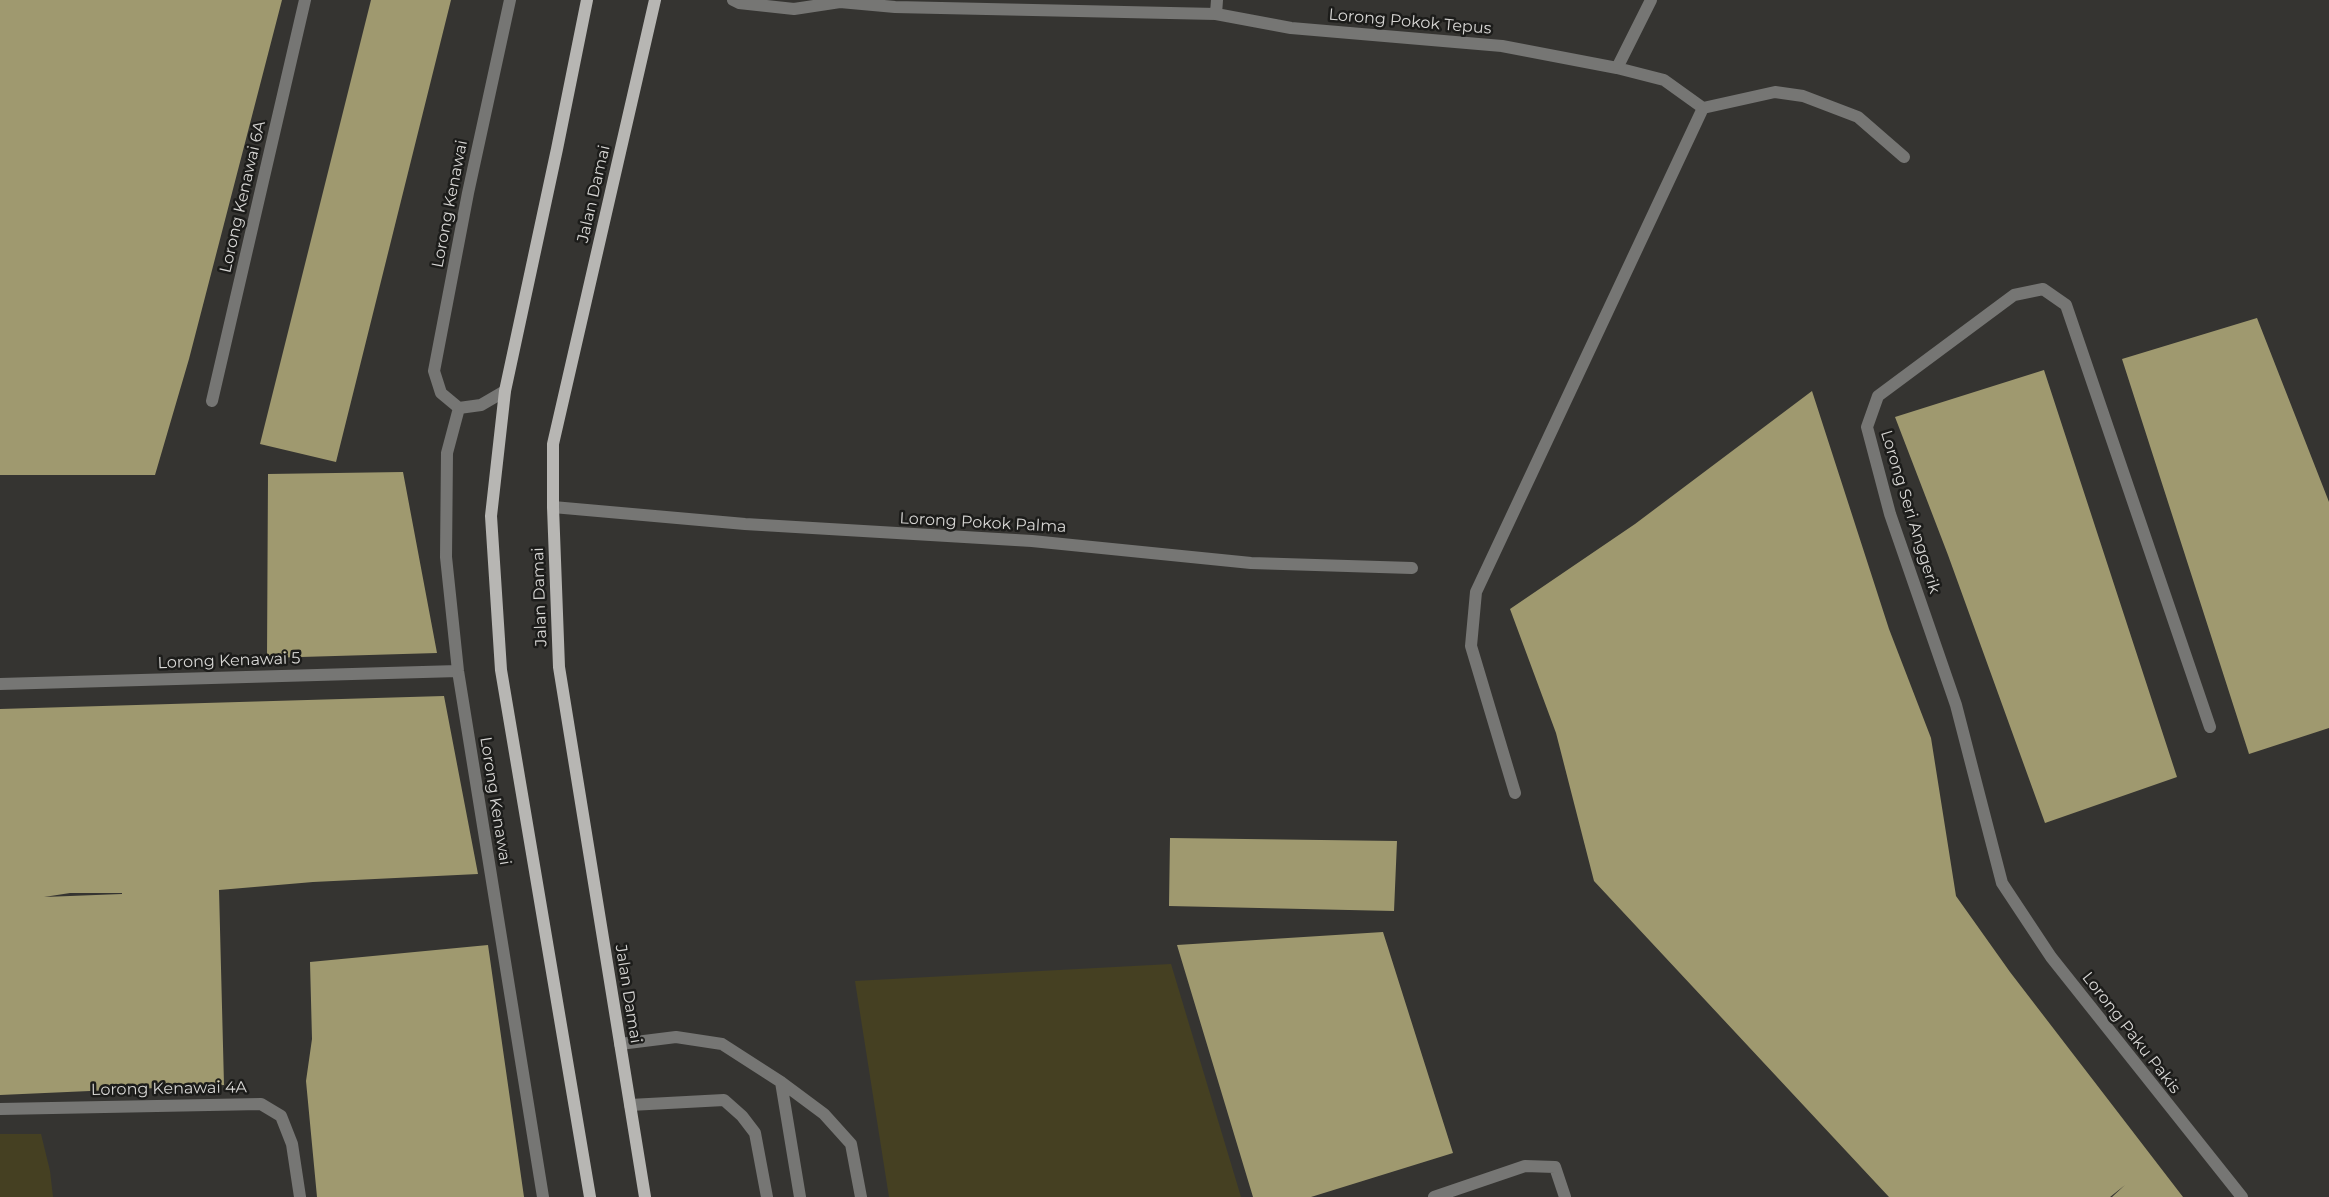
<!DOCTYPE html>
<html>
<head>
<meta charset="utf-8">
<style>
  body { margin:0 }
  canvas { display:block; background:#353431 }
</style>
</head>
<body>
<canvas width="2329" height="1197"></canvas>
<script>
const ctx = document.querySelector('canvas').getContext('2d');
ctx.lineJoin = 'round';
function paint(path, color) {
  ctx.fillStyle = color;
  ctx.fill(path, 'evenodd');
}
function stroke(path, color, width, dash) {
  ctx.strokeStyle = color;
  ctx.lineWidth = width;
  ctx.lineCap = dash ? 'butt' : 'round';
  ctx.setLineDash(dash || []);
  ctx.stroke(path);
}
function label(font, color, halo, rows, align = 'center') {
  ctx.font = font + ' Montserrat,sans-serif';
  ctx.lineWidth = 5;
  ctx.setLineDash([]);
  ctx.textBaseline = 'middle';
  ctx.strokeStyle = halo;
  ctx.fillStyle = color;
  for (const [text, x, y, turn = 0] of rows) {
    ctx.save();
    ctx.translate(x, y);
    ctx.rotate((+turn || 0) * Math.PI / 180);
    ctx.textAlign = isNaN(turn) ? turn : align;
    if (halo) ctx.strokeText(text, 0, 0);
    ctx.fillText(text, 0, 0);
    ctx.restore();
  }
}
const green = new Path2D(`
  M1171 964 1241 1197H889L855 981Z
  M0 1134H41L50 1171 53 1197H0Z`);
const building = new Path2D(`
  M0 0H282L189 359 155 475H0Z
  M371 0H451L336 462 260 444Z
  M2257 318 2329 502V728L2249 754 2122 359Z
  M2044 370 2177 777 2045 823 1948 555 1895 417Z
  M1812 391 1889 629 1931 738 1956 896 2010 972 2183 1197H2112L2125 1185 2110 1197H1889L1594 881 1556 733 1510 609 1635 524Z
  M403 472 437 653 267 658 268 474Z
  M444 696 478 874 313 882 219 890 224 1085 0 1095V709ZM70 893H122V894L44 897Z
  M1170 838 1397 841 1394 911 1169 906Z
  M1383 932 1453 1153 1311 1197H1253L1177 945Z
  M488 945 524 1197H317L306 1081 312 1039 310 962Z`);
const minor = new Path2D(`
  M733 0 739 3 794 9 840 2 895 7 1216 14 1291 28 1502 46 1617 68 1664 80 1703 108 1775 92 1803 96 1858 117 1904 157
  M1216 14 1217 0
  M1617 68 1651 0
  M505 391 481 405 459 408 441 393 434 371 468 193 510 0
  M212 401 305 0
  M459 408 447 453 446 557 458 671 543 1197
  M553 507 745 524 1032 541 1251 563 1412 568
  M0 684 458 671
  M2210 727 2066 305 2043 289 2014 295 1878 396 1867 427 1890 514 1956 705 2002 883 2051 957 2242 1197
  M1515 793 1471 646 1476 592 1703 108
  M620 1044 676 1037 722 1044 781 1082 824 1114 851 1144 861 1197
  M781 1082 800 1197
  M630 1105 724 1100 742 1116 755 1133 767 1197
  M0 1109 261 1104 281 1116 292 1144 300 1197
  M1434 1197 1525 1166 1555 1167 1565 1197`);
const major = new Path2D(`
  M587 0 557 149 505 391 491 516 501 670 590 1197
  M645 1197 559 667 553 507V444L655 0`);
const streetNames = [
  ["Lorong Pokok Tepus",1410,22,5],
  ["Jalan Damai",594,194,-77],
  ["Lorong Kenawai 6A",243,197,-77],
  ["Lorong Kenawai",450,204,-79],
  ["Lorong Seri Anggerik",1910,512,73],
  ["Lorong Pokok Palma",983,523,3],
  ["Jalan Damai",540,597,-92],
  ["Lorong Kenawai 5",229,661,-2],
  ["Lorong Kenawai",495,801,81],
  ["Jalan Damai",628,994,81],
  ["Lorong Paku Pakis",2131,1033,52],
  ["Lorong Kenawai 4A",169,1089,-1]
];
paint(green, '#454022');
paint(building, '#9f996f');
stroke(minor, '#767674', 12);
stroke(major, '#b7b6b3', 12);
label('16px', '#d7d6d4', '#1c1c1a', streetNames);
</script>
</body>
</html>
